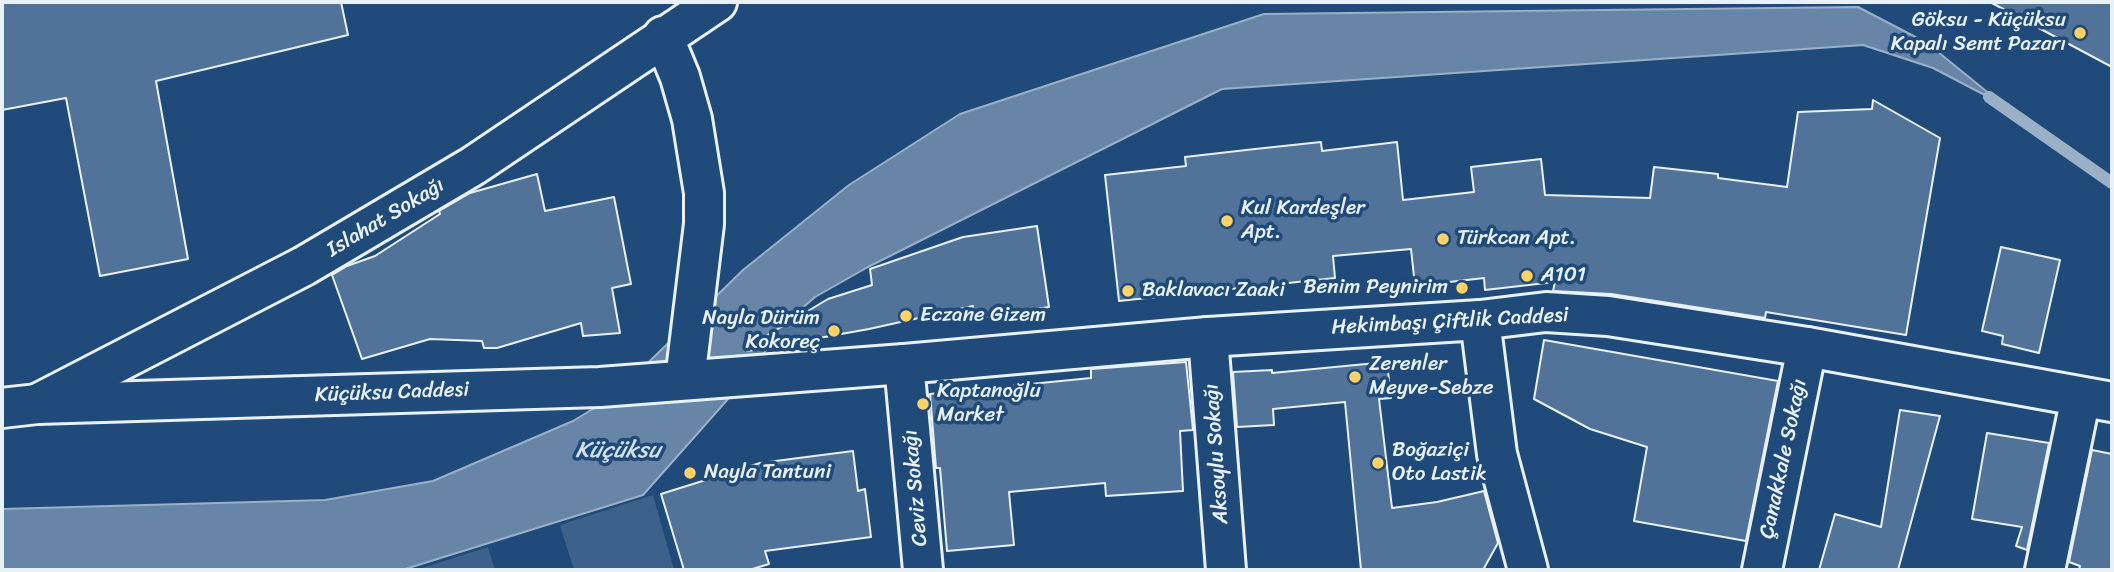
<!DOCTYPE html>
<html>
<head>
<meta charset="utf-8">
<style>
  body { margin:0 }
  #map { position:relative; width:2114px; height:572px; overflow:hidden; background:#1f4a7a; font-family:Sriracha,sans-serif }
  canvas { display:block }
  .frame { position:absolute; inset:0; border:4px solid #e8f1f8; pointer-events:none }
</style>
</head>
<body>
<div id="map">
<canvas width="2114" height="572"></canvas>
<div class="frame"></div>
</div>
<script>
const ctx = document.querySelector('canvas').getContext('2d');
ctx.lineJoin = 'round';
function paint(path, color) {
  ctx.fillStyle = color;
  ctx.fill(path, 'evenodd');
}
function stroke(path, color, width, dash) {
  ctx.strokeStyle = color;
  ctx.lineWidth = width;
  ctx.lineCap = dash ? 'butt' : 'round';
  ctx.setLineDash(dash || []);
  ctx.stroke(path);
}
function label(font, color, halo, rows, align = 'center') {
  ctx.font = font + ' Sriracha,sans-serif';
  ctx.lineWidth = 7;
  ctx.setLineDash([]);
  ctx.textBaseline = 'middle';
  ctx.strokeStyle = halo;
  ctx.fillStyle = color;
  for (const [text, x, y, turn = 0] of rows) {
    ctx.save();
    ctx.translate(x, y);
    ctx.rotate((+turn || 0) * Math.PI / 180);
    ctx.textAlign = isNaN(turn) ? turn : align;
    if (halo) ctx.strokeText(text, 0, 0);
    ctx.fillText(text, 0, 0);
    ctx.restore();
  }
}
const green = new Path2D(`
  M653 495 674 570H574L560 525Z
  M488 547 495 570H416Z`);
const water = new Path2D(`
  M1858 7 1927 43 2002 104 1933 68 1863 45 1222 89 868 267 815 297 792 317 728 399 643 495 402 570H2V509L325 500 433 481 573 421 614 396 743 270 849 185 960 114 1264 14Z`);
const stream = new Path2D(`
  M1989 97 2112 183`);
const building = new Path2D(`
  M2 2H341L348 35 156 81 188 259 100 276 66 98 2 110Z
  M1990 2H2112V67Z
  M1873 100 1940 138 1906 335 1766 312 1765 318 1611 294 1553 291 1555 282 1485 290 1484 278 1415 286 1411 249 1333 256 1335 278 1119 301 1105 175 1186 166 1185 157 1255 149 1321 142 1322 151 1397 142 1403 200 1474 192 1471 167 1541 159 1545 195 1650 198 1654 167 1718 174V178L1787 187 1798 112 1872 109Z
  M537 174 545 211 614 197 631 284 612 288 620 333 583 336 581 323 497 348H484L482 341 430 339 362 359 332 275 347 266 375 256 440 214 439 211 470 193Z
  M1037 226 1049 307 974 319 973 306 869 329 747 351 746 348 828 299 872 285 870 269 963 237Z
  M2001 247 2060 260 2039 353 2002 344 2003 336 1982 331Z
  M1544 340 1778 381 1746 541 1634 521 1647 447 1590 429 1534 399Z
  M1186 362 1193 430 1180 431 1183 491 1106 496 1105 483 1009 492 1014 545 947 551 940 468H936L930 394 1091 378V369Z
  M1387 362 1391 398 1379 399 1392 508 1437 502 1484 491 1498 543 1483 570H1361L1345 402 1273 409 1274 425 1237 427 1233 372 1272 370V373Z
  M1900 410 1940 416 1898 570H1819L1835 514 1881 527Z
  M1987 433 2049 443 2027 550 2016 546 2022 527 1972 519Z
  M2092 450 2112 454V570H2079L2080 566 2069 562Z
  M853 451 858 491 865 489 871 537 765 551 769 564 749 570H684L661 494 760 463Z`);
const minor = new Path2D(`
  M663 36 680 77 692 119 704 193V224L685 380
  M1480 320 1497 454 1528 570
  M1208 337 1226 570
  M904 364 923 570
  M37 404 304 266 473 166 717 2
  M1762 570 1807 347
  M2045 570 2081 397`);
const major = new Path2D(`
  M2 408 37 404 600 387 904 364 1208 337 1480 320 1546 312 1608 316 1807 347 2112 402`);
const markers = [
  [2080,33,7,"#ffd166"],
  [1227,221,7,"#ffd166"],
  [1443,239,7,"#ffd166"],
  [1527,276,7,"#ffd166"],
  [1462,288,7,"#ffd166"],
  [1128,291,7,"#ffd166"],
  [906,316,7,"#ffd166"],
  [834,331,7,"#ffd166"],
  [1355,377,7,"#ffd166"],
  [923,404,7,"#ffd166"],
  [1378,463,7,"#ffd166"],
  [690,473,7,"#ffd166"]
];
const poiNames = [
  ["Göksu - Küçüksu",2066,21,"right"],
  ["Kapalı Semt Pazarı",2066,45,"right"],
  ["Kul Kardeşler",1241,209],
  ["Apt.",1241,233],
  ["Türkcan Apt.",1457,239],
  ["A101",1541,276],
  ["Benim Peynirim",1448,288,"right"],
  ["Baklavacı Zaaki",1142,291],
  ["Eczane Gizem",920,316],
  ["Nayla Dürüm",820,319,"right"],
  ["Kokoreç",820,343,"right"],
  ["Zerenler",1369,365],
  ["Meyve-Sebze",1369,389],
  ["Kaptanoğlu",937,392],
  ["Market",937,416],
  ["Boğaziçi",1392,451],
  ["Oto Lastik",1392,475],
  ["Nayla Tantuni",704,473]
];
const streetNames = [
  ["Islahat Sokağı",386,218,-31],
  ["Hekimbaşı Çiftlik Caddesi",1450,322,-3],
  ["Küçüksu Caddesi",392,393,-2],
  ["Aksoylu Sokağı",1217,454,-94],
  ["Çanakkale Sokağı",1784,459,-78],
  ["Ceviz Sokağı",916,488,-95]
];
const waterNames = [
  ["Küçüksu",618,451]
];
paint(green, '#3c628c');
paint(water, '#6685a7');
stroke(water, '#9ab0c7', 2);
stroke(stream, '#9ab0c7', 12);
paint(building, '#517399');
stroke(building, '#e8f1f8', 2);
stroke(minor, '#e8f1f8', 44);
stroke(major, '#e8f1f8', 44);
stroke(minor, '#1f4a7a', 38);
stroke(major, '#1f4a7a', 38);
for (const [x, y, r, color] of markers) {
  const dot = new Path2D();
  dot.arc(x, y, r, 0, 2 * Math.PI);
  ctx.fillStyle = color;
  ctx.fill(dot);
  stroke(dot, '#1f4a7a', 2.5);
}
label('21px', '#e8f1f8', '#1f4a7a', poiNames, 'left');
label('21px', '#e8f1f8', '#1f4a7a', streetNames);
label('italic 23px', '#d4e1ec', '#1f4a7a', waterNames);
</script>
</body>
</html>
